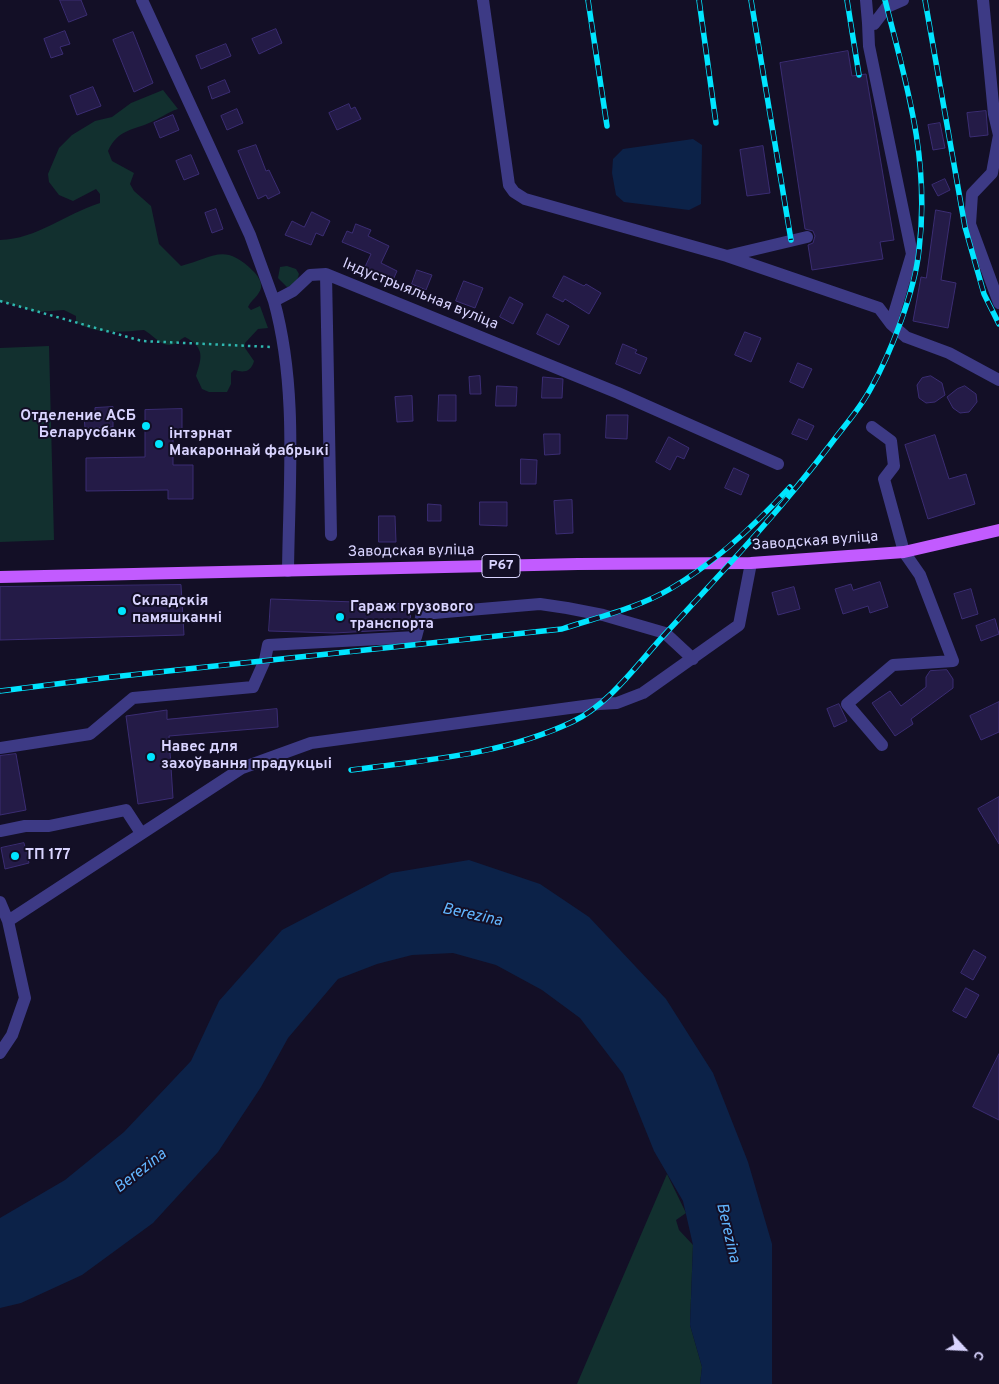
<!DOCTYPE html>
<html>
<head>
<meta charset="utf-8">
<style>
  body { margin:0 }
  #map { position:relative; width:999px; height:1384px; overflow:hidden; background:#130f26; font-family:Overpass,sans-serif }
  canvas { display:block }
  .north { position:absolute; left:939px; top:1324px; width:50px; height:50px; -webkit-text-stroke:4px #130f26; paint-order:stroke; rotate:115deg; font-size:14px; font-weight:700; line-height:20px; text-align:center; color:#d9d4ff }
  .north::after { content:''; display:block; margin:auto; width:18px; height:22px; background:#d9d4ff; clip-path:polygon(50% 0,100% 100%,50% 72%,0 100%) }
</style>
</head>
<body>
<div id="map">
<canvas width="999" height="1384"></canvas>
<div class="north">С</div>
</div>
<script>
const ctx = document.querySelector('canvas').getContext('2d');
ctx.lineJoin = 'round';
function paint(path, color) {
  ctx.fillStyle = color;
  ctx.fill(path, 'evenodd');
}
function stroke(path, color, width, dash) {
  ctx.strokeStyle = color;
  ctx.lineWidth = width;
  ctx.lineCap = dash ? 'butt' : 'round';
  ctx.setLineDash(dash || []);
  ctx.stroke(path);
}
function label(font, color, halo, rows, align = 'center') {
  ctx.font = font + ' Overpass,sans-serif';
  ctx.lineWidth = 4;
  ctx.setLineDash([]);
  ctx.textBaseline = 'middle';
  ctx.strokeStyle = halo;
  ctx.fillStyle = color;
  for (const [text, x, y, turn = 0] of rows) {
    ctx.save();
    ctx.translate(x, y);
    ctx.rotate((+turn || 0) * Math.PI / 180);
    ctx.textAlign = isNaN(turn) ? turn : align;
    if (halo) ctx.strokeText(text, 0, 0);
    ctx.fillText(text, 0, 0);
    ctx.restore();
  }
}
const green = new Path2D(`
  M163 90 178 109C167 112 160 119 149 123 130 131 118 130 108 151L112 161 134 173 130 184 134 191 151 206 159 244 181 266C213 258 224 242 253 271 257 275 262 281 261 288 259 296 251 300 248 307L251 310 260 306 268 328 258 329 245 343V348L254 361C251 372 244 373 234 370L231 373V384L227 392H209L202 389 196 376C202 357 205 348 185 337 181 339 177 343 174 344 163 349 152 334 144 330 122 332 96 335 76 322V316L64 310 37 312 0 301V240C37 239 65 214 100 203V194L96 189 73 201 59 195 49 182 48 174 59 148 72 135 95 121 112 117 131 103Z
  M287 266 296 269 299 274C297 281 296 286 287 287L278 278 280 267Z
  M49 346 54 540 0 542V348Z
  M667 1174 686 1213 676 1220 679 1230 693 1245 690 1325 702 1367 700 1384H577Z`);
const water = new Path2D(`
  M693 139 702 145 701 204 689 210 624 202 616 195 612 173 613 159 623 149Z
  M469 860 540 884 589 917 666 999 713 1073 748 1162 772 1244V1384H700L702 1367 690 1325 693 1245 683 1201 654 1151 623 1074 580 1018 542 990 496 965 453 953 412 955 377 964 338 979 288 1038 261 1087 218 1152 153 1223 82 1275 21 1303 0 1308V1218L65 1180 124 1132 191 1061 219 1001 282 930 391 873Z`);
const building = new Path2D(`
  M60 0H81L87 15 69 22Z
  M276 29 282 43 259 54 252 39Z
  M65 31 70 44 60 47 63 54 51 58 44 39Z
  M133 32 153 83 134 92 113 40Z
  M226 44 231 56 201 69 196 56Z
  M848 51 852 76 866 74 894 240 880 242 883 259 812 270 808 245 813 243 815 236 813 231 805 229 780 63Z
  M225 80 230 92 212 99 208 87Z
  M93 87 101 106 77 115 70 96Z
  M349 104 351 109 355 107 361 119 337 130 329 113Z
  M237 109 243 123 227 130 221 116Z
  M986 111 988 135 970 137 967 113Z
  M173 115 179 130 160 138 154 123Z
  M940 123 945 148 933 150 928 125Z
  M256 145 266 171 269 170 280 193 268 199 266 195 258 199 238 151Z
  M763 146 770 193 747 196 740 150Z
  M191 155 199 174 184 180 176 161Z
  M945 179 950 190 938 196 932 185Z
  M216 209 223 229 212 233 205 213Z
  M936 210 951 213 941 280 956 283 948 328 913 321 921 277 926 278Z
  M312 212 330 221 323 236 316 233 311 245 285 235 292 221 304 227Z
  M356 224 371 230 368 236 389 246 381 263 397 271 393 280 365 267 371 254 342 242 347 231 352 233Z
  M417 270 432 275 426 290 412 284Z
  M564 276 584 286 586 284 601 293 589 314 565 299 563 302 553 297Z
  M464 281 483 288 475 308 456 301Z
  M510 297 523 304 513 324 500 317Z
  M547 314 569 326 559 345 537 334Z
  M745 332 761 338 751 362 735 355Z
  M623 344 637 350 635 353 647 358 640 374 616 364Z
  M798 363 812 369 803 388 790 382Z
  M480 376 481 394H470L469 377Z
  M931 376 942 383 945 395 935 402 926 403 919 398 917 385 922 378Z
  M543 377 563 379 562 398H542Z
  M497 386 517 387 516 406H496Z
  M965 386 976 394 977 402 969 412 960 413 953 408 947 397 957 389Z
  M439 395H456V421H438Z
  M412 396 413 421 397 422 395 397Z
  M113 407V427L85 428 84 416H95V408Z
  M182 409V432H173V465H193V499H168V490L86 491V458L145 457V410Z
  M607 415H628L627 439 606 438Z
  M799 419 814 426 807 440 792 434Z
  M544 434H560V454L545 455Z
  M935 435 949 479 966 474 975 504 928 519 905 445Z
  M669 437 689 448 684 459 677 456 670 470 656 462Z
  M521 459 537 460 536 484H521Z
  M734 468 749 475 741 495 725 488Z
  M572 500 573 533 556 534 554 501Z
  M480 502H507V526L480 525Z
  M428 504 441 505V521H428Z
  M379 516H395L396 542H379Z
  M880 582 888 607 870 613 868 606 843 614 835 589 851 584 853 590Z
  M181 585 184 635 0 640V587Z
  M794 587 800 609 778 615 772 593Z
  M971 589 978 614 962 619 954 594Z
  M271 599 411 604 410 627V629L334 633 269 631Z
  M995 619 999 634 981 641 976 626Z
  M947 670 953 679V688L911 719 913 724 895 736 872 703 890 691 901 706 926 687V677L930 671Z
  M999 702V732L981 740 970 716Z
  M839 704 847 721 834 727 827 709Z
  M277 709 278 727 169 736 173 798 138 804 126 716 167 710V719Z
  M16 754 26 810 0 815V756Z
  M999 797V844L978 809Z
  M24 843 29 863 5 869 1 848Z
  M974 950 986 957 973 980 961 973Z
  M966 988 979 995 966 1018 953 1011Z
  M999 1054V1120L973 1107Z`);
const path = new Path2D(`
  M0 301 142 341 272 347`);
const minor = new Path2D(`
  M142 0 250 235 274 301 293 291 310 275 326 274 618 393 778 464
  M483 0 509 185 514 192 525 199 727 256 879 308 891 324 906 337 949 353 999 380
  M866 0 868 23
  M983 0 994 114 999 135 992 173 972 194 970 224 999 303
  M727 256 807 237
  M326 274 331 535
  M274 301C298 388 289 482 288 571
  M891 324 912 254 869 46 868 23 874 24 887 7 903 0
  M872 427 891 441 894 466 884 479 904 552 920 575 953 661 893 665 847 704 882 745
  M0 748 90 734 133 698 253 687 265 660 268 645 416 637 422 614 540 604 567 608 603 615 665 633 693 659
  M0 831 25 826H49L126 810 141 833
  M0 902 8 921 242 768 311 743 599 704 617 703 643 693 739 625 751 563
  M0 1053 12 1035 25 998 8 921`);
const major = new Path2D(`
  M0 577 578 564 751 563 904 552 999 530`);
const rail = new Path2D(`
  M588 0 607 126
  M699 0 716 123
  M751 0 791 240
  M847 0 859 75
  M925 0 965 227 984 294 999 324
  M0 691 112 677 562 629C598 617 638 608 670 589 713 564 756 524 790 487
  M351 770C426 760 502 755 572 722 610 704 638 663 666 633 723 571 779 512 830 445 844 426 860 409 871 388 891 353 915 290 919 250 930 160 907 86 885 0`);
const markers = [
  [146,426,5,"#00e5ff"],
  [159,444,5,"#00e5ff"],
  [122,611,5,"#00e5ff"],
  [340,617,5,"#00e5ff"],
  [151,757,5,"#00e5ff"],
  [15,856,5,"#00e5ff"]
];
const shields = [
  [501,566,38]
];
const shieldNames = [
  ["Р67",501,566]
];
const streetNames = [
  ["Індустрыяльная вуліца",420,295,22],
  ["Заводская вуліца",815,542,-4],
  ["Заводская вуліца",411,552,-1]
];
const poiNames = [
  ["Отделение АСБ",136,417,"right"],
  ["Беларусбанк",136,434,"right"],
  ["інтэрнат",169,435],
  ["Макароннай фабрыкі",169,452],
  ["Складскія",132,602],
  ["памяшканні",132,619],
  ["Гараж грузового",350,608],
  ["транспорта",350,625],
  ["Навес для",161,748],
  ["захоўвання прадукцыі",161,765],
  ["ТП 177",25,856]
];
const waterNames = [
  ["Berezina",472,916,12],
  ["Berezina",141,1172,-38],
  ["Berezina",727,1233,77]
];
paint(green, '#12302f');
paint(water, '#0c2248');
paint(building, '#241b47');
stroke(building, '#3b2d73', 1);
stroke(path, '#2fb8b0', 2.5, [2.5, 4]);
stroke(minor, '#3d3a85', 12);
stroke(major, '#c25bff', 12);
stroke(rail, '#00e5ff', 5.5);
stroke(rail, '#130f26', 4, [11]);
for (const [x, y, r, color] of markers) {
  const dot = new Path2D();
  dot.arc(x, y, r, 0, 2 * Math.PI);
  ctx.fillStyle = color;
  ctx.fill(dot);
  stroke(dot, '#130f26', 2);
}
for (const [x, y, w] of shields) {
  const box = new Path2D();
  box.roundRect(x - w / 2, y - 11.5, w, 23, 4);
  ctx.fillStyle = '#130f26';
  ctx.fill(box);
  stroke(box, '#d9d4ff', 1);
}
label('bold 14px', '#d9d4ff', null, shieldNames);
label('15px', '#d9d4ff', '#130f26', streetNames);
label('bold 15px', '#d9d4ff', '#130f26', poiNames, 'left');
label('italic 16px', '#62b6ff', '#130f26', waterNames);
</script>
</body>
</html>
